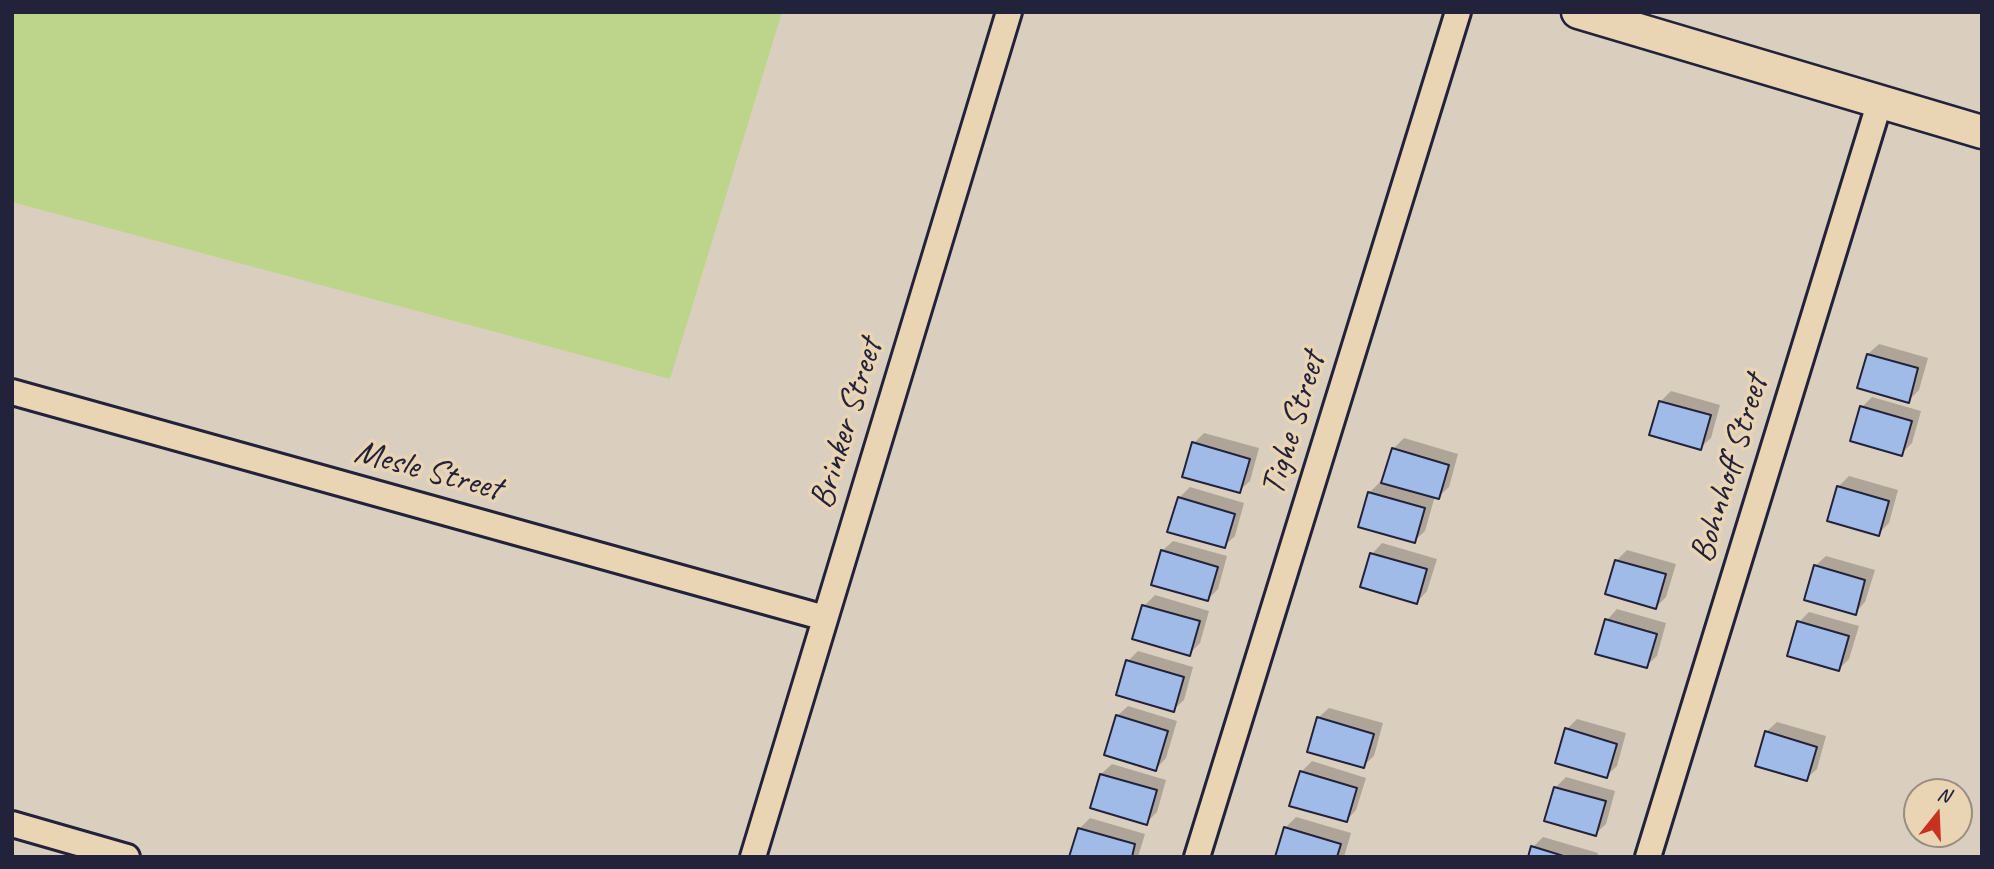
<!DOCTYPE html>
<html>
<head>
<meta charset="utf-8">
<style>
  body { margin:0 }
  #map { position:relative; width:1994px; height:869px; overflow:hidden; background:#dacfbe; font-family:Caveat,sans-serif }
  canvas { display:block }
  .frame { position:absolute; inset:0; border:14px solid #22223b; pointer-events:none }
  .north { position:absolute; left:1903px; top:778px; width:70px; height:70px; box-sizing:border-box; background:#e9d4b3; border:2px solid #998d83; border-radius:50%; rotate:18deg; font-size:19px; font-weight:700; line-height:28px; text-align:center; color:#22223b }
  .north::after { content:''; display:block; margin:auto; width:24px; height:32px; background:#c8321e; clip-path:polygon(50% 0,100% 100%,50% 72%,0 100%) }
</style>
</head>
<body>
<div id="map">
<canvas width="1994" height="869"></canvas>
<div class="frame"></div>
<div class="north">N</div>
</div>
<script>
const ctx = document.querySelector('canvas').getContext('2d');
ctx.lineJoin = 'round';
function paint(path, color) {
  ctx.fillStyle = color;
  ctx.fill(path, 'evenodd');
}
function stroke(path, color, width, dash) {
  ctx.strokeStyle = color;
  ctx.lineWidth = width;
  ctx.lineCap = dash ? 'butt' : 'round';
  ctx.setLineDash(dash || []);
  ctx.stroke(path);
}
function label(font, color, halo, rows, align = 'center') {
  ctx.font = font + ' Caveat,sans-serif';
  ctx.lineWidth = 7;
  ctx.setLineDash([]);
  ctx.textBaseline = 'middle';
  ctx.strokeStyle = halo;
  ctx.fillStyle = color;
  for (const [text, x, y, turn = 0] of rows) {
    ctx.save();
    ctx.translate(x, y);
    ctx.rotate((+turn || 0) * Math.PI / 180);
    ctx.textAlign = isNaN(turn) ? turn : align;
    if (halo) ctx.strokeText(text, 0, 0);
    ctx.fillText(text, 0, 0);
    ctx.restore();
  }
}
const green = new Path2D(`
  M12 12H782L670 379 12 202Z`);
const shadow = new Path2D(`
  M1879 344 1928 358 1919 390 1908 401 1868 354Z
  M1671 391 1720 405 1711 438 1700 448 1660 402Z
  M1872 397 1921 411 1912 443 1901 454 1862 407Z
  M1204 433 1259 448 1250 481 1239 491 1194 443Z
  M1404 438 1458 454 1449 487 1438 497 1435 496 1425 531 1414 541 1369 493 1380 482 1383 483 1393 449Z
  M1849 476 1898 490 1889 523 1878 534 1838 487Z
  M1190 487 1244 503 1235 536 1224 546 1179 498Z
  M1173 541 1227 556 1218 589 1208 599 1162 551Z
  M1382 543 1437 559 1427 591 1417 602 1372 554Z
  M1627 550 1676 564 1666 597 1656 607 1616 561Z
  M1826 556 1875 570 1865 602 1855 613 1815 566Z
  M1155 595 1209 611 1200 643 1189 654 1144 606Z
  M1617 609 1666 623 1657 656 1646 666 1607 620Z
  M1809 612 1859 626 1849 659 1839 669 1799 622Z
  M1138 651 1193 667 1184 700 1173 710 1128 661Z
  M1128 706 1177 721 1166 758 1156 769 1117 716Z
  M1329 708 1383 723 1374 756 1363 766 1318 718Z
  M1577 719 1626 733 1617 766 1606 776 1567 729Z
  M1777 722 1826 736 1817 769 1806 779 1766 732Z
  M1312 761 1366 778 1356 810 1346 821 1301 772Z
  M1112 764 1166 780 1157 812 1146 823 1101 774Z
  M1566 777 1615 791 1606 824 1595 834 1555 788Z
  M1296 817 1351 833 1344 857H1277L1285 828Z
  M1090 818 1145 834 1138 857H1071L1079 829Z
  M1543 837 1598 853 1597 857H1573L1533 847Z`);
const building = new Path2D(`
  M1867 354 1918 368 1909 403 1857 388Z
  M1659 401 1711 415 1701 450 1649 435Z
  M1860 406 1912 421 1902 456 1850 441Z
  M1192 442 1250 459 1240 493 1182 477Z
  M1392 448 1449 465 1439 499 1381 483Z
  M1837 486 1889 501 1879 536 1827 521Z
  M1368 492 1425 508 1415 543 1358 527Z
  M1178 497 1235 514 1225 548 1167 532Z
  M1161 550 1218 567 1208 601 1151 585Z
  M1370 553 1427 569 1417 604 1360 587Z
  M1615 560 1666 574 1656 609 1605 594Z
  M1814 565 1865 580 1856 615 1804 600Z
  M1142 605 1200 621 1190 656 1132 639Z
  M1605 619 1657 634 1647 668 1595 654Z
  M1797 621 1849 636 1839 671 1787 656Z
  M1126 660 1184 677 1174 712 1116 695Z
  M1116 715 1168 731 1156 771 1104 755Z
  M1317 717 1374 734 1364 768 1307 752Z
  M1565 728 1617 744 1607 778 1555 763Z
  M1765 731 1817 747 1807 781 1755 766Z
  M1300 771 1357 788 1347 822 1289 806Z
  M1100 774 1157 790 1147 825 1090 808Z
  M1554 787 1606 801 1596 836 1544 821Z
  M1284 827 1341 844 1337 857H1275Z
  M1078 828 1135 844 1132 857H1069Z
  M1531 846 1567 857H1528Z`);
const minor = new Path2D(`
  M12 392 825 618
  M12 824 127 857
  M753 857 1009 12
  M1197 857 1458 12
  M1648 857 1880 101`);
const tertiary = new Path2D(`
  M1578 12 1982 132`);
const streetNames = [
  ["Brinker Street",847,424,-73],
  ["Tighe Street",1294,424,-73],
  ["Bohnhoff Street",1730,469,-73],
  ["Mesle Street",428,471,15]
];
paint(green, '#bcd58b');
paint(shadow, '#0003');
paint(building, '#a0bbe8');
stroke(building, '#22223b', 2);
stroke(minor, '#22223b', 30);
stroke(tertiary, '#22223b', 37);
stroke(minor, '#e9d4b3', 24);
stroke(tertiary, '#e9d4b3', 32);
label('35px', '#22223b', '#e9d4b3', streetNames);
</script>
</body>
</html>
